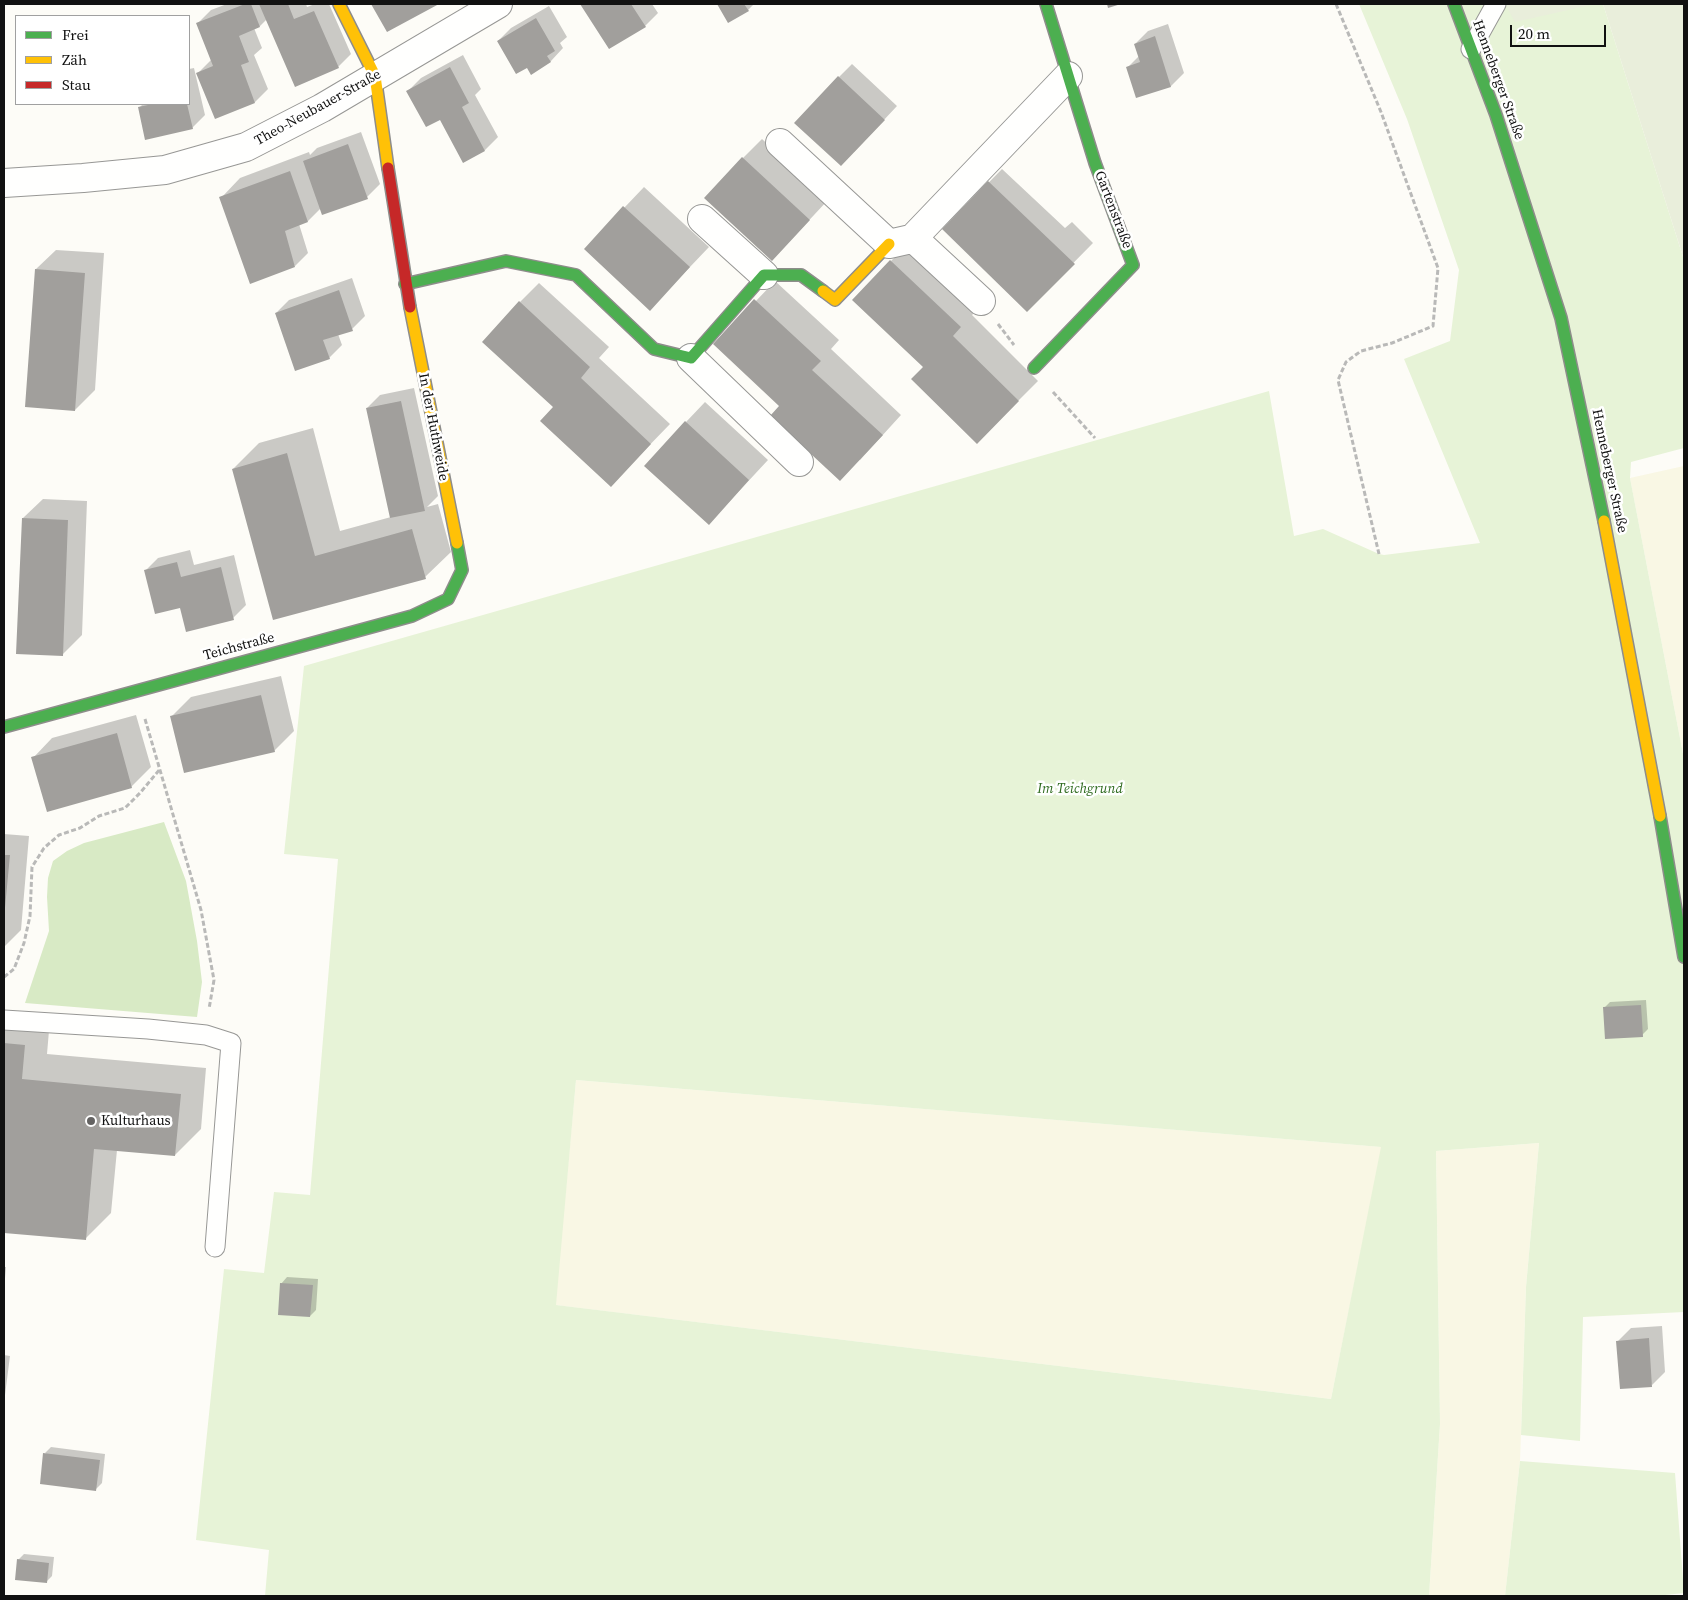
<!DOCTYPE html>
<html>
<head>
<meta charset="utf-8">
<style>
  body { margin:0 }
  #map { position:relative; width:1688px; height:1600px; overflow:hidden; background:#fdfcf7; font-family:"Source Serif 4",serif }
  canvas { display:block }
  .frame { position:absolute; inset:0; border:5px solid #111; pointer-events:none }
  .legend { position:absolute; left:15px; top:15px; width:175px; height:90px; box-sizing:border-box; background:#fff; border:1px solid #a0a0a0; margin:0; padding:6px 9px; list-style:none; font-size:15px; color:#111 }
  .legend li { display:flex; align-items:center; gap:10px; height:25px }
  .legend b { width:25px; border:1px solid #a0a0a0 }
  .scale { position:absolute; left:1510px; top:25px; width:96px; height:22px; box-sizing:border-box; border:2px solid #111; border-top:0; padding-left:6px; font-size:15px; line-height:18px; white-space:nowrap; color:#111; -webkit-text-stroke:4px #fff; paint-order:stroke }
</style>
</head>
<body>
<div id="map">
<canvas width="1688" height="1600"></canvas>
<div class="frame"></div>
<ul class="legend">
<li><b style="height:6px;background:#4caf50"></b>Frei</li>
<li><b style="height:6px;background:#ffc107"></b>Zäh</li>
<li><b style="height:6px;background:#c62828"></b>Stau</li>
</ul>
<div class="scale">20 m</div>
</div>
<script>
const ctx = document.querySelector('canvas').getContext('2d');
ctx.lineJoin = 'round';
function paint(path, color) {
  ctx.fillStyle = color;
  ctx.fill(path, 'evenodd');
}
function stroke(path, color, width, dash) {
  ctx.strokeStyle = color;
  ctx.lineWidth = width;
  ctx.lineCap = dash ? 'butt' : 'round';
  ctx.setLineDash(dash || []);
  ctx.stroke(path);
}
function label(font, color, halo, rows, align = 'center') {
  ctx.font = font + ' "Source Serif 4",serif';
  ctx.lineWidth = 5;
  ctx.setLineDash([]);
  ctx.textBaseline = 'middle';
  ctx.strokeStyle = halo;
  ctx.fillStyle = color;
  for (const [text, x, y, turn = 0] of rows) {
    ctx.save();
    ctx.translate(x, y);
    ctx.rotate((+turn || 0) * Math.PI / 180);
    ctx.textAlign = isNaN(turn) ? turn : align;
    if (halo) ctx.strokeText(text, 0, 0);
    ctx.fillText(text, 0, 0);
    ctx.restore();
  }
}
const farmland = new Path2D(`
  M1684 466V759L1630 478Z
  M576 1080 1382 1147 1331 1399 555 1305Z
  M1539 1143 1526 1287 1520 1461 1505 1596H1429L1440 1424 1436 1151Z`);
const green = new Path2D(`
  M1359 4H1603L1684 260V448L1631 462 1630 478 1684 759V1312L1583 1317 1580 1441 1521 1435 1526 1287 1539 1143 1436 1151 1440 1424 1429 1596H265L269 1550 196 1540 224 1269 264 1273 274 1192 310 1195 338 859 284 854 304 666 1269 391 1294 536 1323 529 1379 554 1384 555 1480 543 1404 359 1450 341 1459 270 1407 119ZM576 1080 1381 1147 1331 1399 556 1305Z
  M1520 1461 1675 1473 1684 1593 1656 1596H1505Z`);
const forest = new Path2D(`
  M164 822 186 881 197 941 202 982 197 1017 25 1003 49 931 47 897 48 878 53 861 67 851 84 843Z`);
const cemetery = new Path2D(`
  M1505 4H1595L1515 22Z
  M1603 4H1684V260Z`);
const shadow = new Path2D(`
  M227 4H306L307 7 315 4H329L351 54 338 67 267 19 260 26 254 28 262 48 254 55 268 89 255 102 216 117 198 73 211 60 198 23 211 10Z
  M373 4H437L387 31Z
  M582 4H652L658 13 645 26 609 48Z
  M718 4H754L748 10 728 21Z
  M549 6 567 37 560 43 563 48 551 61 531 73 528 66 498 41 511 28Z
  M1168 24 1184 73 1171 86 1137 96 1128 67 1139 56 1135 44 1148 31Z
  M463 55 481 89 475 95 498 137 485 150 464 161 440 118 408 91 421 78Z
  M852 64 897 106 854 152 839 77Z
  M194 68 205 115 192 128 139 108 143 104H189V69Z
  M361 132 380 184 367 197 323 214 321 208 308 221 299 224 308 253 295 266 221 198 240 178 309 152 310 155 317 148Z
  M762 139 828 200 772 260 743 158Z
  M1002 169 1065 228 1072 222 1093 243 1027 310 943 229Z
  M644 187 709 247 650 309 585 249Z
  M911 241 980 307 972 315 1038 381 977 442 925 367 891 261Z
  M56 250 104 253 95 390 75 410 36 269Z
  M352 278 365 316 352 329 338 334 342 345 329 358 276 313 289 300Z
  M775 281 839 340 831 349 901 415 860 460 781 405 715 344Z
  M539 283 609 347 599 358 670 424 611 485 555 407 520 302Z
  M414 388 438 496 427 507 438 504 451 552 425 577 274 618 233 469 259 443 313 428 340 531 391 517 367 408 380 395Z
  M705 402 768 460 728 503 686 422Z
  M43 499 87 501 82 635 62 655 23 518Z
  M190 550 194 565 234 555 246 605 233 618 181 607 145 571 158 558Z
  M281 676 294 731 274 751 172 716 191 697Z
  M136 715 151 767 131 787 33 758 52 738Z
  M4 834 29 836 21 930 4 947Z
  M1646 1000 1648 1029 1642 1035 1604 1008 1610 1002Z
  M4 1015 50 1019 47 1054 206 1068 201 1129 175 1155 117 1150 111 1213 85 1239 4 1232Z
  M4 1267H6L4 1290Z
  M287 1277 318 1279 316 1310 310 1316 281 1284Z
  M1662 1326 1665 1372 1652 1385 1618 1341 1631 1328Z
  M4 1355 10 1356 4 1403Z
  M51 1447 105 1454 102 1483 96 1489 45 1453Z
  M24 1554 54 1557 52 1576 46 1582 18 1560Z`);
const building = new Path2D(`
  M245 4H251L260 27 239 36 249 62 241 65 255 103 215 119 196 73 213 66 196 23Z
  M259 4H288L294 19 314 11 339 68 295 87Z
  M371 4H439L387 32Z
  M580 4H631L646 27 609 49Z
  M717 4H744L749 11 728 23Z
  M1107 4H1121L1108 8Z
  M536 18 555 51 547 56 551 62 531 75 527 68 516 74 497 41Z
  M1155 36 1171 87 1136 98 1126 67 1140 62 1134 44Z
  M450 67 469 103 462 107 485 151 463 163 440 120 426 127 406 91Z
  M838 76 885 120 841 166 794 123Z
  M153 104H187L193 129 145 140 138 107Z
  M348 144 368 199 322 215 303 161Z
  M742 157 810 220 772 261 704 198Z
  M290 171 308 222 285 231 295 267 250 284 219 197Z
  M988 181 1075 264 1027 312 942 229Z
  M623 206 690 267 650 311 584 249Z
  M890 260 961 327 953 336 1019 401 977 444 911 379 923 367 852 300Z
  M35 269 85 273 75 411 25 407Z
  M339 290 353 331 323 340 330 359 295 371 275 313Z
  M754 299 821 361 812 370 883 435 840 481 770 416 779 406 713 344Z
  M519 301 590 367 581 378 651 444 611 487 540 421 553 407 482 342Z
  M401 401 425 511 390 518 366 408Z
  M685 421 749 480 709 525 644 466Z
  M287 453 315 556 412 529 426 579 273 620 232 469Z
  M22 518 68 520 63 656 16 654Z
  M177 562 181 577 221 567 234 620 186 632 180 608 155 614 144 570Z
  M261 695 275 752 184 773 170 716Z
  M117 733 132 788 47 812 31 757Z
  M4 855H10L5 908H4Z
  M1641 1005 1643 1037 1605 1039 1603 1007Z
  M4 1043 25 1045 22 1079 181 1094 175 1156 94 1149 86 1240 4 1233Z
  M280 1283 313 1285 310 1317 278 1315Z
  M1649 1338 1652 1387 1620 1389 1616 1341Z
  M43 1453 100 1460 96 1491 40 1484Z
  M17 1559 49 1563 47 1583 15 1580Z`);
const path = new Path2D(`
  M1336 4 1381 112 1438 268 1433 326 1392 343 1361 351 1346 362 1338 380 1379 554
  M998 324 1014 345
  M1053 392 1095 438
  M145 719 201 910 214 980 209 1009
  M4 977 14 969 24 943 30 916 32 867 44 848 59 835 80 828 99 816 125 808 140 793 160 769`);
const lane = new Path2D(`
  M1471 49 1496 4
  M4 1020 148 1029 206 1035 231 1043 215 1247`);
const street = new Path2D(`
  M780 143 889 244 911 239
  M4 183 83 178 165 170 246 147 322 108 498 4
  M702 219 764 275
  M981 301 913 238 1068 76
  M691 358 799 462`);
const fast = new Path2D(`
  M1454 4 1496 115 1561 318 1604 521
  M405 284 506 261 576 275 654 349 691 358 764 275H801L823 291
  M1034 368 1133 265 1095 163 1046 4
  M4 727 412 616 448 599 462 570 457 543
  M1660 816 1684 957`);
const slow = new Path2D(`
  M339 4 375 76 388 168
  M823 291 835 300 889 244
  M410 307 457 543
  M1604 521 1660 816`);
const jam = new Path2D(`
  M388 168 410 307`);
const markers = [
  [91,1121,5,"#646362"]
];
const streetNames = [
  ["Henneberger Straße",1498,80,70],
  ["Theo-Neubauer-Straße",318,108,-29],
  ["Gartenstraße",1113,210,69],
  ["In der Huthweide",433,427,79],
  ["Henneberger Straße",1609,471,78],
  ["Teichstraße",239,647,-15]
];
const parkNames = [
  ["Im Teichgrund",1080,789]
];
const poiNames = [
  ["Kulturhaus",101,1121]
];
paint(farmland, '#f9f7e4');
paint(green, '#e7f3d7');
paint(forest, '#d8eac5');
paint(cemetery, '#e9eedb');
paint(shadow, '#0003');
paint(building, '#a19f9c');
stroke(lane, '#979795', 21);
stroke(street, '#979795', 30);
stroke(fast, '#8e8d8b', 14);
stroke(slow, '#8e8d8b', 14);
stroke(jam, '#8e8d8b', 14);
stroke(path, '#b9b9b8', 3, [5, 2.5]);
stroke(lane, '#fffffe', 19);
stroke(street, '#fffffe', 28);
stroke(fast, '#4caf50', 11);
stroke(slow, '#ffc107', 11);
stroke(jam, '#c62828', 11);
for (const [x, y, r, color] of markers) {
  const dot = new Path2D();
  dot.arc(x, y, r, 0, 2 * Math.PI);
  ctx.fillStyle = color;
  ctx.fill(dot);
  stroke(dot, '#fff', 2);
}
label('14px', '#111', '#fff', streetNames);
label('italic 14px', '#2f6b1f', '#fff', parkNames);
label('14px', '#111', '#fff', poiNames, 'left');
</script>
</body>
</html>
